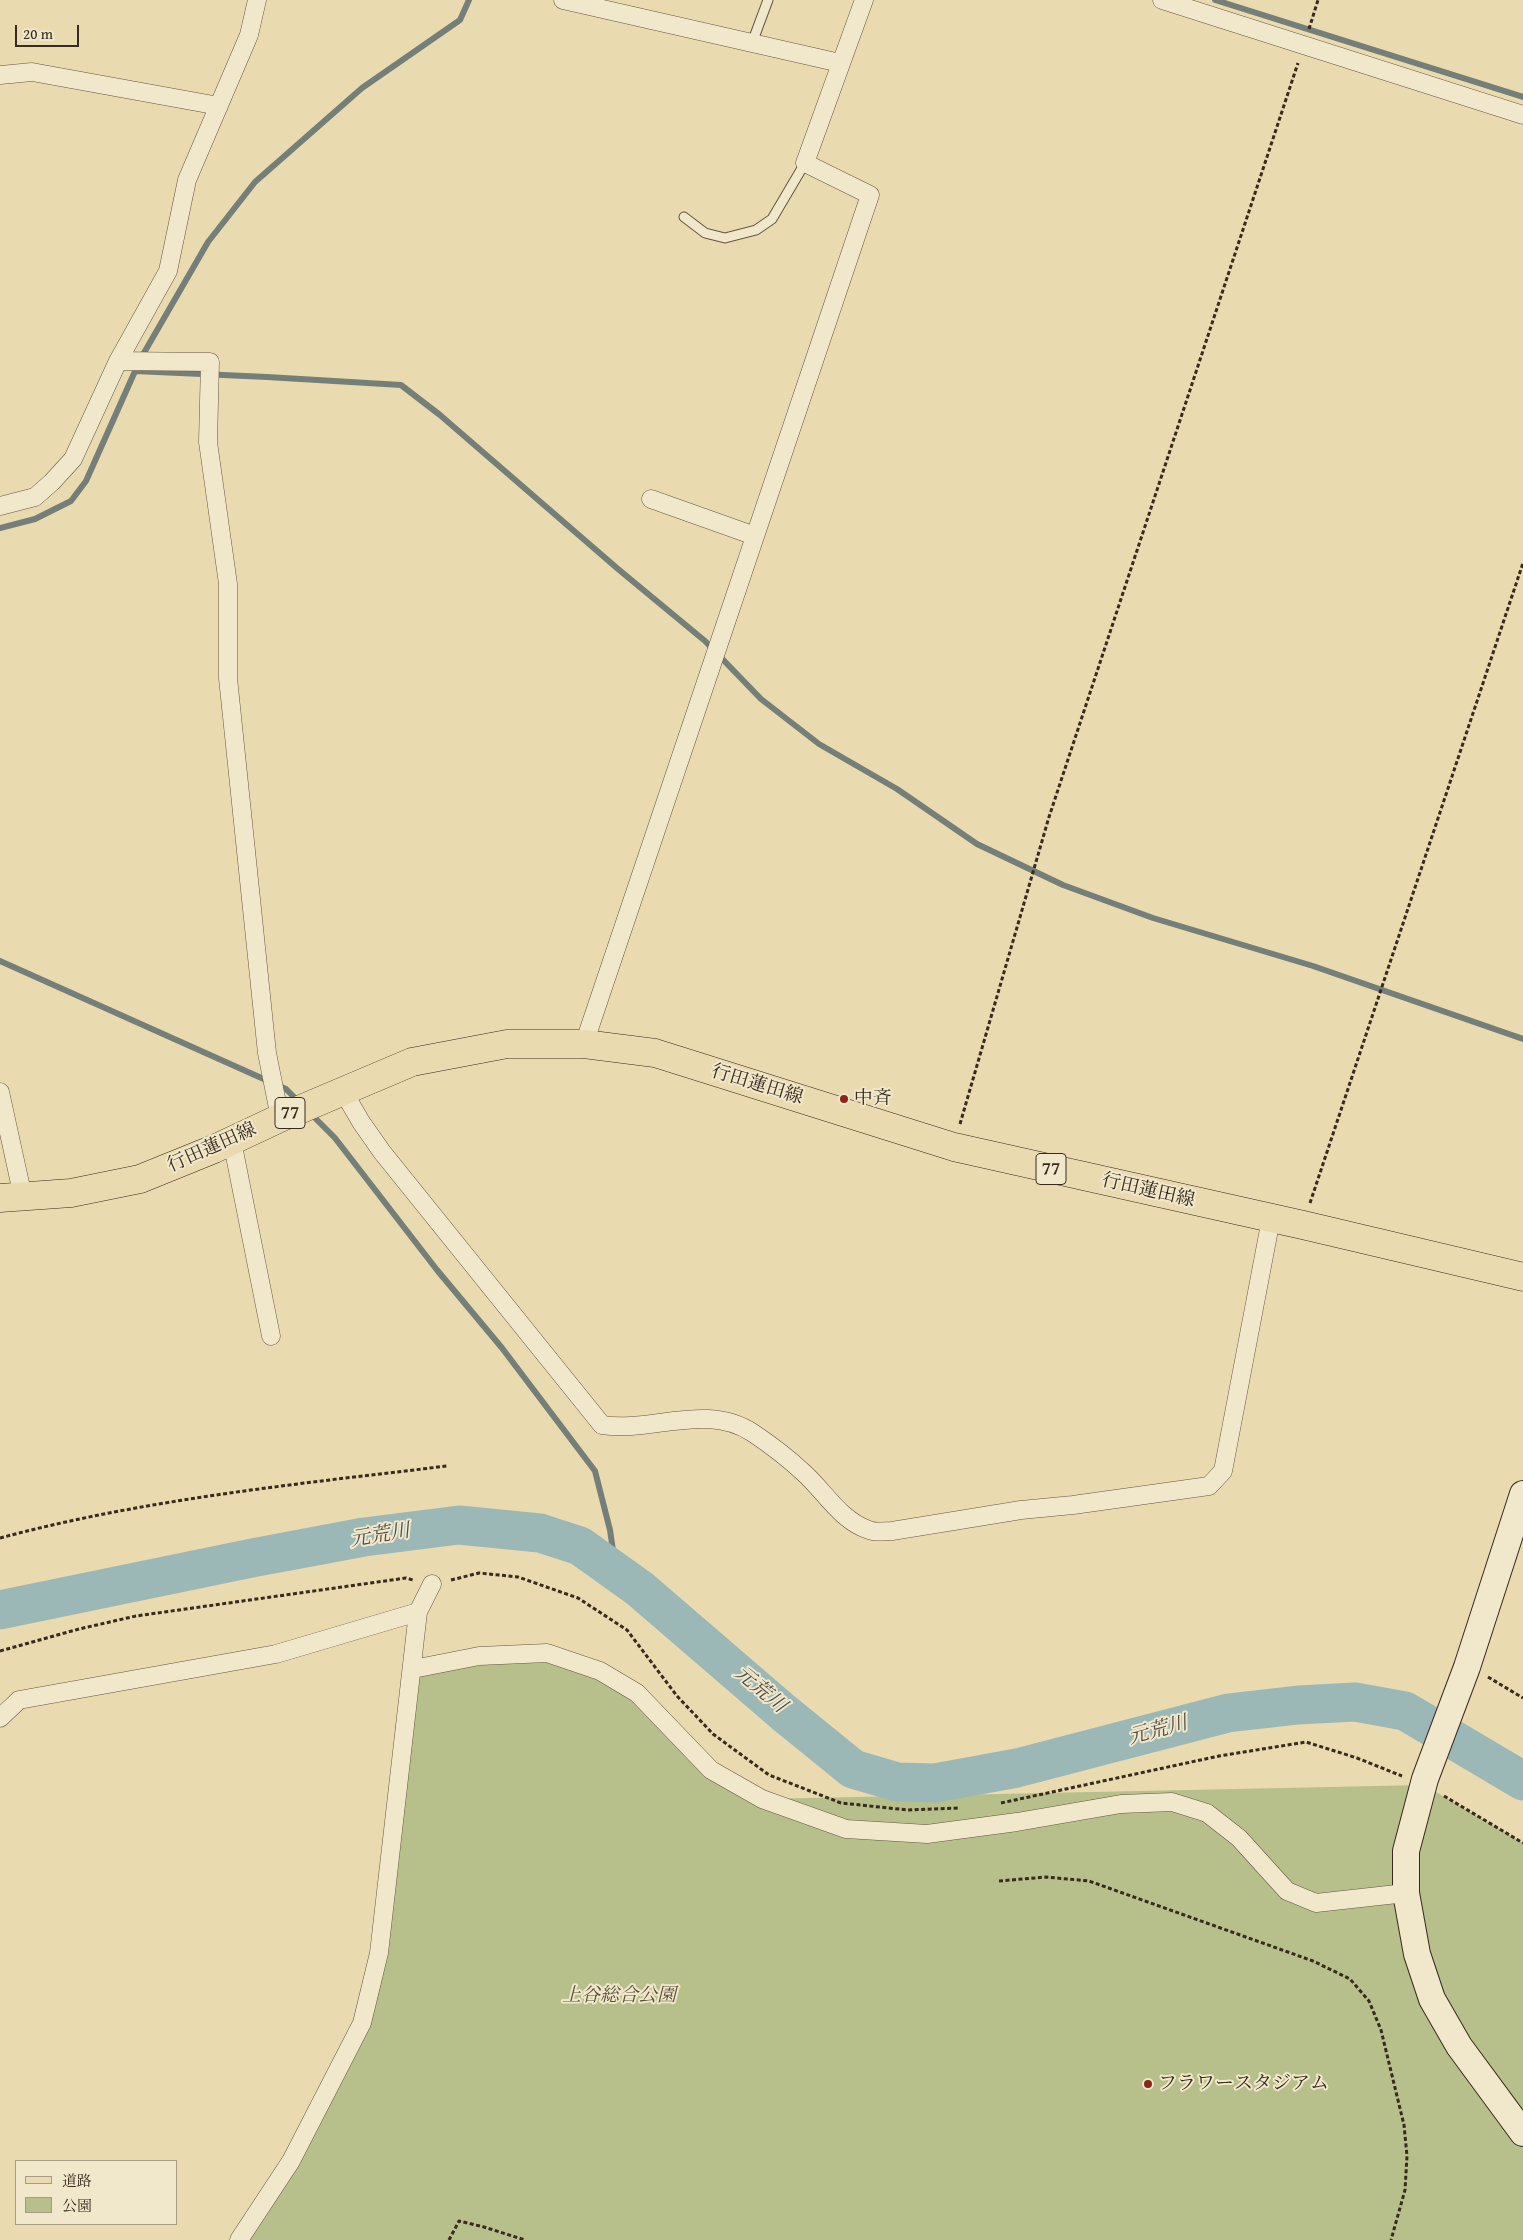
<!DOCTYPE html>
<html>
<head>
<meta charset="utf-8">
<style>
  body { margin:0 }
  #map { position:relative; width:1523px; height:2240px; overflow:hidden; background:#eadaaf; font-family:"Gentium Book Plus","Noto Serif JP",serif }
  canvas { display:block }
  .legend { position:absolute; left:15px; top:2160px; width:162px; height:65px; box-sizing:border-box; background:#f1e7cb; border:1px solid #a79b86; margin:0; padding:6px 9px; list-style:none; font-size:15px; color:#372a1e }
  .legend li { display:flex; align-items:center; gap:10px; height:25px }
  .legend b { width:25px; border:1px solid #a79b86 }
  .scale { position:absolute; left:15px; top:25px; width:64px; height:22px; box-sizing:border-box; border:2px solid #372a1e; border-top:0; padding-left:6px; font-size:15px; line-height:18px; white-space:nowrap; color:#372a1e; -webkit-text-stroke:4px #f1e7cb; paint-order:stroke }
</style>
</head>
<body>
<div id="map">
<canvas width="1523" height="2240"></canvas>
<ul class="legend">
<li><b style="height:6px;background:#eadaaf"></b>道路</li>
<li><b style="height:14px;background:#b7c08b"></b>公園</li>
</ul>
<div class="scale">20 m</div>
</div>
<script>
const ctx = document.querySelector('canvas').getContext('2d');
ctx.lineJoin = 'round';
function paint(path, color) {
  ctx.fillStyle = color;
  ctx.fill(path, 'evenodd');
}
function stroke(path, color, width, dash) {
  ctx.strokeStyle = color;
  ctx.lineWidth = width;
  ctx.lineCap = dash ? 'butt' : 'round';
  ctx.setLineDash(dash || []);
  ctx.stroke(path);
}
function label(font, color, halo, rows, align = 'center') {
  ctx.font = font + ' "Gentium Book Plus","Noto Serif JP",serif';
  ctx.lineWidth = 4;
  ctx.setLineDash([]);
  ctx.textBaseline = 'middle';
  ctx.strokeStyle = halo;
  ctx.fillStyle = color;
  for (const [text, x, y, turn = 0] of rows) {
    ctx.save();
    ctx.translate(x, y);
    ctx.rotate((+turn || 0) * Math.PI / 180);
    ctx.textAlign = isNaN(turn) ? turn : align;
    if (halo) ctx.strokeText(text, 0, 0);
    ctx.fillText(text, 0, 0);
    ctx.restore();
  }
}
const green = new Path2D(`
  M547 1653 600 1671 762 1799 1424 1785 1523 1843V2240H239L333 2083 379 1953 413 1669Z`);
const stream = new Path2D(`
  M1215 0 1523 97
  M141 358 208 242 255 182 362 88 460 20 469 0
  M135 371 267 377 401 385 440 415 618 569 705 641 761 699 819 744 897 789 977 844 1063 885 1153 918 1313 966 1523 1039
  M0 528 35 519 71 501 86 481 136 369
  M0 961 286 1089 299 1102
  M309 1112 335 1138 437 1270 502 1348 595 1471 610 1530 616 1571`);
const river = new Path2D(`
  M0 1610 252 1558 364 1537 459 1525 540 1533 580 1546 640 1589 784 1713 853 1769 897 1782 935 1783 1017 1768 1228 1713 1298 1705 1355 1702 1405 1711 1523 1781`);
const path = new Path2D(`
  M1309 29 1318 0
  M960 1124 1049 817 1298 63
  M1310 1203 1523 563
  M0 1538C145 1499 298 1484 447 1466
  M451 1580 479 1573 518 1577 578 1598 627 1630 677 1696 713 1734 769 1775 841 1803 908 1810 960 1808
  M0 1651 79 1629 136 1616 406 1578 413 1580
  M1488 1677 1523 1698
  M1444 1796 1523 1843
  M1001 1803 1219 1756 1306 1742 1357 1758 1402 1776
  M999 1881 1046 1877 1089 1881 1313 1961 1350 1979 1369 2001 1381 2030 1404 2125 1407 2156 1405 2190 1391 2240
  M449 2240 459 2221 484 2227 525 2240`);
const lane = new Path2D(`
  M752 43 768 0
  M684 217 705 233 725 238 756 230 772 219 805 163`);
const street = new Path2D(`
  M563 0 840 63
  M1162 0 1523 115
  M0 75 32 72 219 106
  M118 361 210 362 208 442 228 584V678L267 1053 280 1118
  M651 499 755 536
  M0 506 35 497 52 482 73 459 118 361 168 271 187 180 249 35 257 0
  M584 1044 870 195 805 163 864 0
  M343 1091 361 1122 382 1152 602 1425C652 1433 706 1402 753 1433 771 1445 789 1459 804 1473 825 1492 841 1521 869 1530 876 1533 885 1531 892 1531L1021 1510 1073 1505 1209 1486 1223 1471 1271 1219
  M0 1092 23 1197
  M232 1141 271 1336
  M413 1669 479 1656 547 1653 600 1671 637 1693 711 1770 762 1799 846 1829 927 1834 1017 1822 1121 1804 1172 1802 1207 1813 1239 1838 1287 1891 1316 1903 1406 1893
  M0 1718 19 1700 276 1654 418 1612
  M239 2240 291 2161 362 2023 379 1953 418 1612 432 1584`);
const secondary = new Path2D(`
  M1523 1494 1467 1667 1425 1779 1406 1851V1893L1417 1954 1432 1999 1459 2046 1523 2133`);
const primary = new Path2D(`
  M0 1198 71 1193 140 1179 214 1149 280 1118 412 1062 507 1044H584L655 1053 954 1147 1303 1225 1523 1277`);
const markers = [
  [844,1099,5,"#8f2418"],
  [1148,2084,5,"#8f2418"]
];
const shields = [
  [290,1113,30],
  [1051,1169,30]
];
const shieldNames = [
  ["77",290,1113],
  ["77",1051,1169]
];
const streetNames = [
  ["行田蓮田線",757,1085,17],
  ["行田蓮田線",212,1148,-24],
  ["行田蓮田線",1148,1191,13]
];
const poiNames = [
  ["中斉",854,1099],
  ["フラワースタジアム",1158,2084]
];
const parkNames = [
  ["上谷総合公園",619,1996]
];
const waterNames = [
  ["元荒川",380,1536,-9],
  ["元荒川",760,1690,40],
  ["元荒川",1158,1731,-15]
];
paint(green, '#b7c08b');
stroke(stream, '#747f79', 6);
stroke(river, '#9cb8b6', 39);
stroke(lane, '#645642', 11);
stroke(street, '#645642', 19);
stroke(secondary, '#372a1e', 28);
stroke(primary, '#372a1e', 29);
stroke(path, '#372a1e', 3, [4, 2.5]);
stroke(lane, '#f1e7cb', 9);
stroke(street, '#f1e7cb', 18);
stroke(secondary, '#f1e7cb', 26);
stroke(primary, '#eadaaf', 28);
for (const [x, y, r, color] of markers) {
  const dot = new Path2D();
  dot.arc(x, y, r, 0, 2 * Math.PI);
  ctx.fillStyle = color;
  ctx.fill(dot);
  stroke(dot, '#f1e7cb', 2);
}
for (const [x, y, w] of shields) {
  const box = new Path2D();
  box.roundRect(x - w / 2, y - 15.5, w, 31, 4);
  ctx.fillStyle = '#f1e7cb';
  ctx.fill(box);
  stroke(box, '#372a1e', 1);
}
label('bold 18px', '#372a1e', null, shieldNames);
label('19px', '#372a1e', '#f1e7cb', streetNames);
label('19px', '#372a1e', '#f1e7cb', poiNames, 'left');
label('italic 19px', '#575039', '#f1e7cb', parkNames);
label('italic 20px', '#504e44', '#f1e7cb', waterNames);
</script>
</body>
</html>
